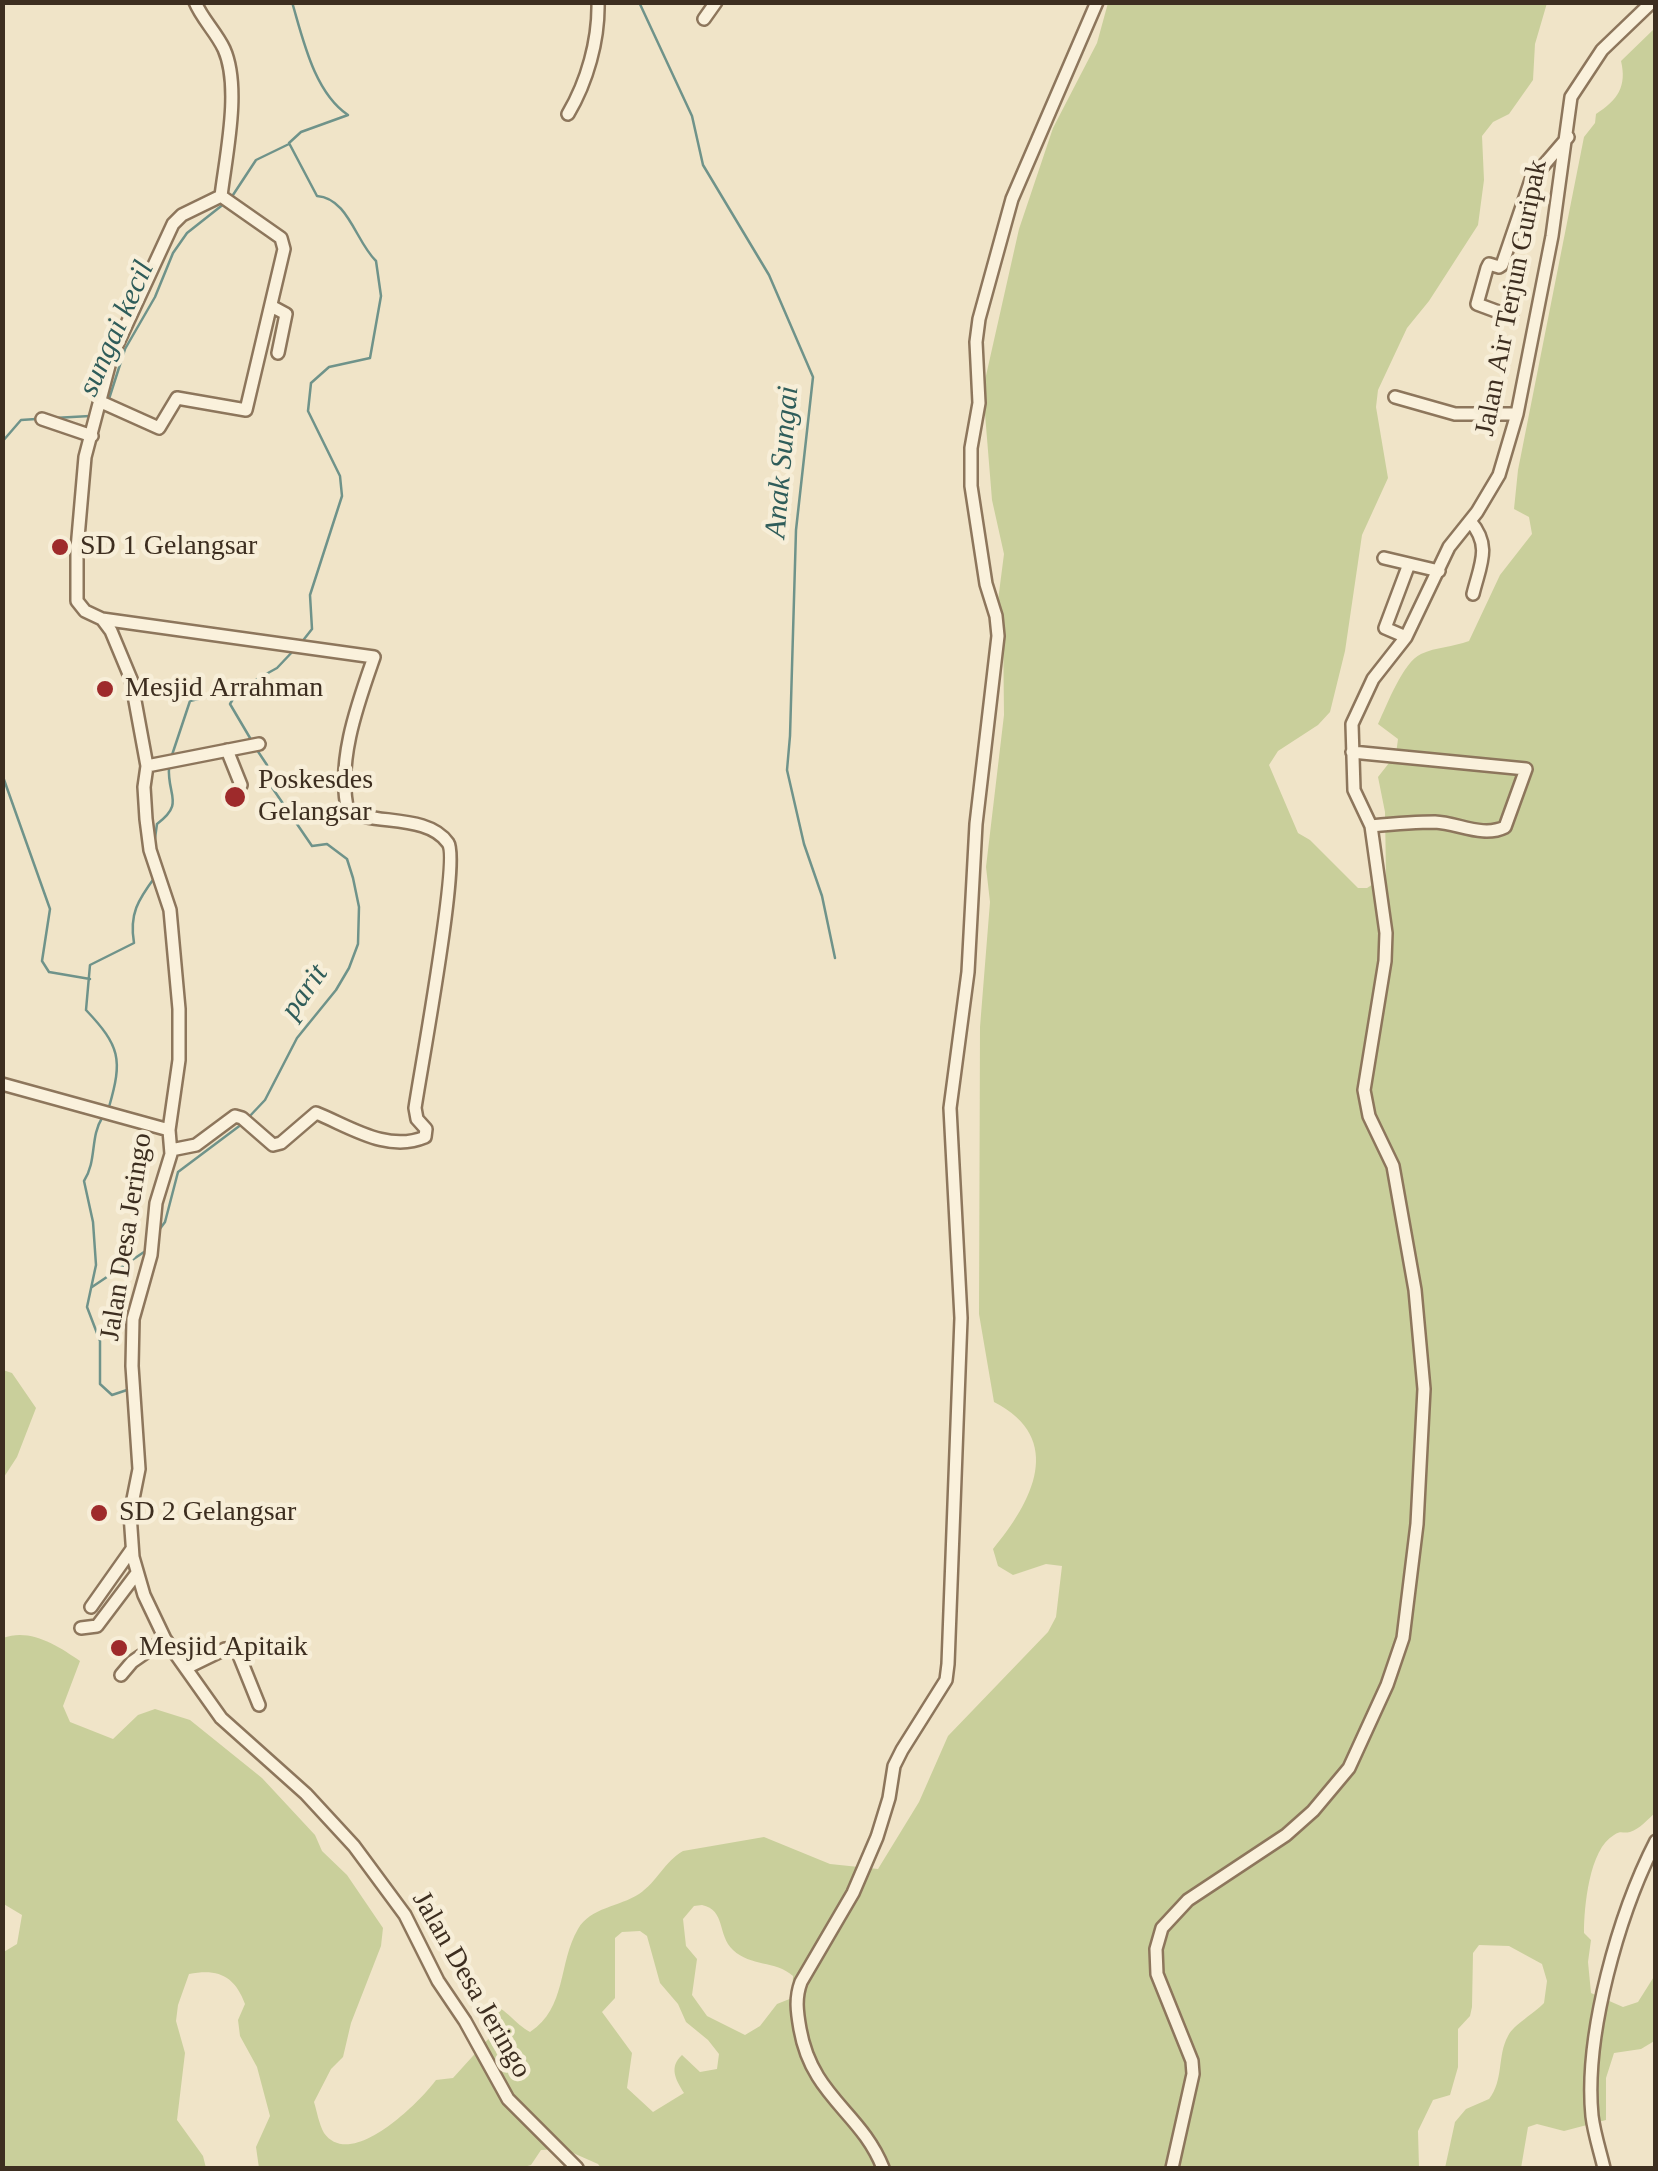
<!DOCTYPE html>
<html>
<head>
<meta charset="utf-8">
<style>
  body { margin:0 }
  #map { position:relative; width:1658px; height:2171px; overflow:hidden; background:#f0e4c8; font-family:Georgia,serif }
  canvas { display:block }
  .frame { position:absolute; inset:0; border:5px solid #3d2e20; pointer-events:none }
</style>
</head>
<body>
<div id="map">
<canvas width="1658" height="2171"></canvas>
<div class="frame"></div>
</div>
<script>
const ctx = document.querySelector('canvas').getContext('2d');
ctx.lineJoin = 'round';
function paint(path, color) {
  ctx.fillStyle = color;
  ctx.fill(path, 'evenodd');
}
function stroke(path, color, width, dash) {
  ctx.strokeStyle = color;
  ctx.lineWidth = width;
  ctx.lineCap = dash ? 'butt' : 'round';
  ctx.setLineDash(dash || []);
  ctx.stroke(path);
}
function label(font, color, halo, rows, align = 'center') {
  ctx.font = font + ' Georgia,serif';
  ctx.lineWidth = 9;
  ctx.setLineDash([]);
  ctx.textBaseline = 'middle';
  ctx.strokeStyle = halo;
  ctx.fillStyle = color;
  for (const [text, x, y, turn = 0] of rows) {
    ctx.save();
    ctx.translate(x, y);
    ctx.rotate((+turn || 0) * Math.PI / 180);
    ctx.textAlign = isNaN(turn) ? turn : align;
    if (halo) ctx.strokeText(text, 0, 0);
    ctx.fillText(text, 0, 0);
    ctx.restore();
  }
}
const green = new Path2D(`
  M1108 3H1547L1535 44 1533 80 1509 114 1493 122 1482 136 1484 180 1478 225 1429 301 1407 328 1378 390 1376 407 1388 478 1362 535 1345 651 1330 712 1318 725 1278 751 1269 765 1298 833 1310 840 1358 888H1367L1386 876 1385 812 1378 777 1396 754 1398 739 1378 724C1387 705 1403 662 1421 654 1436 647 1453 647 1469 641L1500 575 1532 534 1529 517 1514 509 1518 470 1584 137 1595 123 1596 114C1618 100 1627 86 1621 61L1655 28 1656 1812C1648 1819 1640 1829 1630 1832 1622 1834 1622 1830 1614 1835 1589 1849 1584 1908 1584 1933L1591 1940 1588 1962 1591 1993 1623 2007 1638 2002 1655 1975 1656 2040 1641 2049 1614 2053 1606 2078V2120L1564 2131 1537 2124 1528 2127 1521 2168H1445L1455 2122 1466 2109 1489 2099C1504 2080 1497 2056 1508 2036 1514 2024 1534 2014 1544 2003L1547 1981 1542 1964 1509 1946 1479 1945 1473 1953 1472 2007 1470 2016 1458 2029V2067L1450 2095 1433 2100 1418 2131 1419 2168H601L598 2164 564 2149 541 2150 531 2165 520 2168H259L256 2147 270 2116 257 2067 240 2036 238 2020 245 2004C235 1976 218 1968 189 1974L178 2005 176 2021 185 2053 177 2120 203 2156 206 2168H3L2 1953 17 1944 22 1915 2 1903 3 1638C30 1628 57 1645 80 1661L63 1706 70 1722 113 1739 138 1715 155 1709 190 1720 262 1778 315 1835 322 1851 347 1875 383 1928 381 1946 351 2023 343 2057 331 2069 314 2102C317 2112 319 2124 324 2133 351 2171 419 2103 436 2080L453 2078 491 2036 494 2019 490 2003C508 2010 514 2023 530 2032 567 2008 558 1963 578 1929 591 1907 619 1907 639 1894 657 1882 665 1861 683 1851L764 1837 830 1864 878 1869 919 1802 948 1736 1048 1632 1056 1617 1062 1566 1046 1564 1013 1575 998 1566 993 1549C1032 1502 1066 1439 994 1402L979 1314 980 1027 990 902 986 867 1004 715 1003 623 996 616 1004 554 992 500 983 389 1019 229 1053 128 1097 43ZM702 1905C726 1910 717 1935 733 1950 751 1967 775 1960 793 1976L792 1998 777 2004 760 2026 745 2035 707 2016 692 1995 697 1959 686 1946 683 1919 694 1906ZM640 1931 647 1936 660 1983 678 2004 686 2022 708 2040 719 2054 717 2069 700 2072 682 2055C669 2067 675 2079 684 2093L653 2112 627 2088 632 2053 602 2012 615 1998V1938L622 1932Z
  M3 1370 12 1373 36 1408 17 1457 4 1477Z`);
const stream = new Path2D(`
  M292 2C303 39 314 92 348 115L301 132 289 143 317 196C348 198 356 242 376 261L381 296 370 358 329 367 311 383 308 411 340 476 342 496 310 595 312 629 301 643
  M639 2 692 116 703 165 769 275 813 377 796 530 790 736 787 770 804 844 822 896 835 958
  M231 198 256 160 289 144
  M108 402 125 349 155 297 173 253 187 233 225 203
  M54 418 90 416
  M2 442 21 420 36 419
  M239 689 230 704 253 743
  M172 755 190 701 239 689 277 668 295 649
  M2 774 50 909 42 961 49 972 90 979
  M154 845 157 824C185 803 167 796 169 767
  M109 1107C123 1059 120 1046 86 1010L90 965 134 943C129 914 138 900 155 877
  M102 1118C90 1137 97 1161 84 1181L93 1222 96 1265 87 1307 100 1341V1384L112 1395 127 1390
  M248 1118 265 1100 297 1038 336 990 349 968 358 944 359 907 353 878 347 859 327 844 312 846 271 786 267 765 257 750
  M159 1230 165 1222 178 1172 242 1124
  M92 1287 147 1250`);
const minor = new Path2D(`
  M195 2C202 19 216 32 224 49 241 87 226 155 221 196L182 215 173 224 111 358 85 457 77 549V601L85 611 102 619 111 631 131 679 147 766 144 787 146 819 150 850 170 910 179 1009V1060L169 1130 171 1154 156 1203 151 1255 133 1319 132 1366 139 1469 130 1514 133 1557 144 1595 165 1639 221 1718 306 1794 354 1846 405 1915 438 1981 465 2021 508 2099 577 2168
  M704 19 716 2
  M568 114C587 82 599 40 598 2
  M273 307 286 314 278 353
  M1512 317 1477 304 1487 268 1489 264 1499 267 1502 265 1531 180 1568 137
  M1395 397 1455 414H1517
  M101 402 159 428 177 398 246 410 284 249 281 238 221 196
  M42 419 92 436
  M1470 521C1492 546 1480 565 1473 594
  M1384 558 1439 571
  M102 619 374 657C358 703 336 762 348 811 375 825 428 814 448 843 460 860 420 1073 415 1108L417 1119 426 1129 425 1137C387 1153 349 1126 316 1113L281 1143 273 1145 242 1118 235 1116 196 1145 171 1150
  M1406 637 1385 628 1409 564
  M227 750 241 785
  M1352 752 1526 769 1505 827C1483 838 1458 823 1435 822 1414 822 1392 824 1371 826
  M147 766 259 744
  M2 1084 169 1130
  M91 1607 132 1549
  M81 1628 97 1626 137 1573
  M186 1668 225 1649 236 1648 259 1705
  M121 1675 132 1662 165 1639
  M883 2168C861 2112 812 2097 800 2029 797 2012 795 1998 801 1982L853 1893 877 1837 889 1798 894 1766 902 1750 946 1680 948 1664 961 1318 950 1108 968 972 976 824 998 636 996 616 986 584 971 486V448L979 403 976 342 979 319 1012 199 1097 2
  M1172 2168 1193 2074 1192 2061 1157 1974 1156 1949 1162 1928 1188 1900 1286 1835 1313 1811 1349 1768 1387 1685 1403 1638 1417 1524 1424 1389 1415 1290 1393 1166 1369 1116 1364 1090 1385 961 1386 933 1371 826 1354 790 1352 724 1373 679 1406 637 1449 547 1477 512 1499 475 1517 414 1552 236 1571 97 1602 50 1652 2
  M1604 2168C1600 2151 1594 2133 1592 2116 1584 2035 1619 1913 1656 1841`);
const markers = [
  [60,547,10,"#9e2a2b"],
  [105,689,10,"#9e2a2b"],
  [235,797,12,"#9e2a2b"],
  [99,1513,10,"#9e2a2b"],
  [119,1648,10,"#9e2a2b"]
];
const streetNames = [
  ["Jalan Air Terjun Guripak",1512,298,-79],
  ["Jalan Desa Jeringo",127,1237,-81],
  ["Jalan Desa Jeringo",471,1985,60]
];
const poiNames = [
  ["SD 1 Gelangsar",80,547],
  ["Mesjid Arrahman",125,689],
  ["Poskesdes",258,781],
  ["Gelangsar",258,813],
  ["SD 2 Gelangsar",119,1513],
  ["Mesjid Apitaik",139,1648]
];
const waterNames = [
  ["sungai kecil",117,329,-66],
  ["Anak Sungai",783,462,-85],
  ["parit",305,992,-55]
];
paint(green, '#c9cf9b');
stroke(stream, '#6f938a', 2.5);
stroke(minor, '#8d765c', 16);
stroke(minor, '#faf1dc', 11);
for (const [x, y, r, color] of markers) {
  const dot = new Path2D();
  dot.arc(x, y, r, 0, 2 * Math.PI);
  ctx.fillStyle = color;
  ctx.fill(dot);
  stroke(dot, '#f7eed8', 4);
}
label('28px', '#3d2e20', '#f7eed8', streetNames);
label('28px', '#3d2e20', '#f7eed8', poiNames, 'left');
label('italic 30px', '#2f5d5a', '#f7eed8', waterNames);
</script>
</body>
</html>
